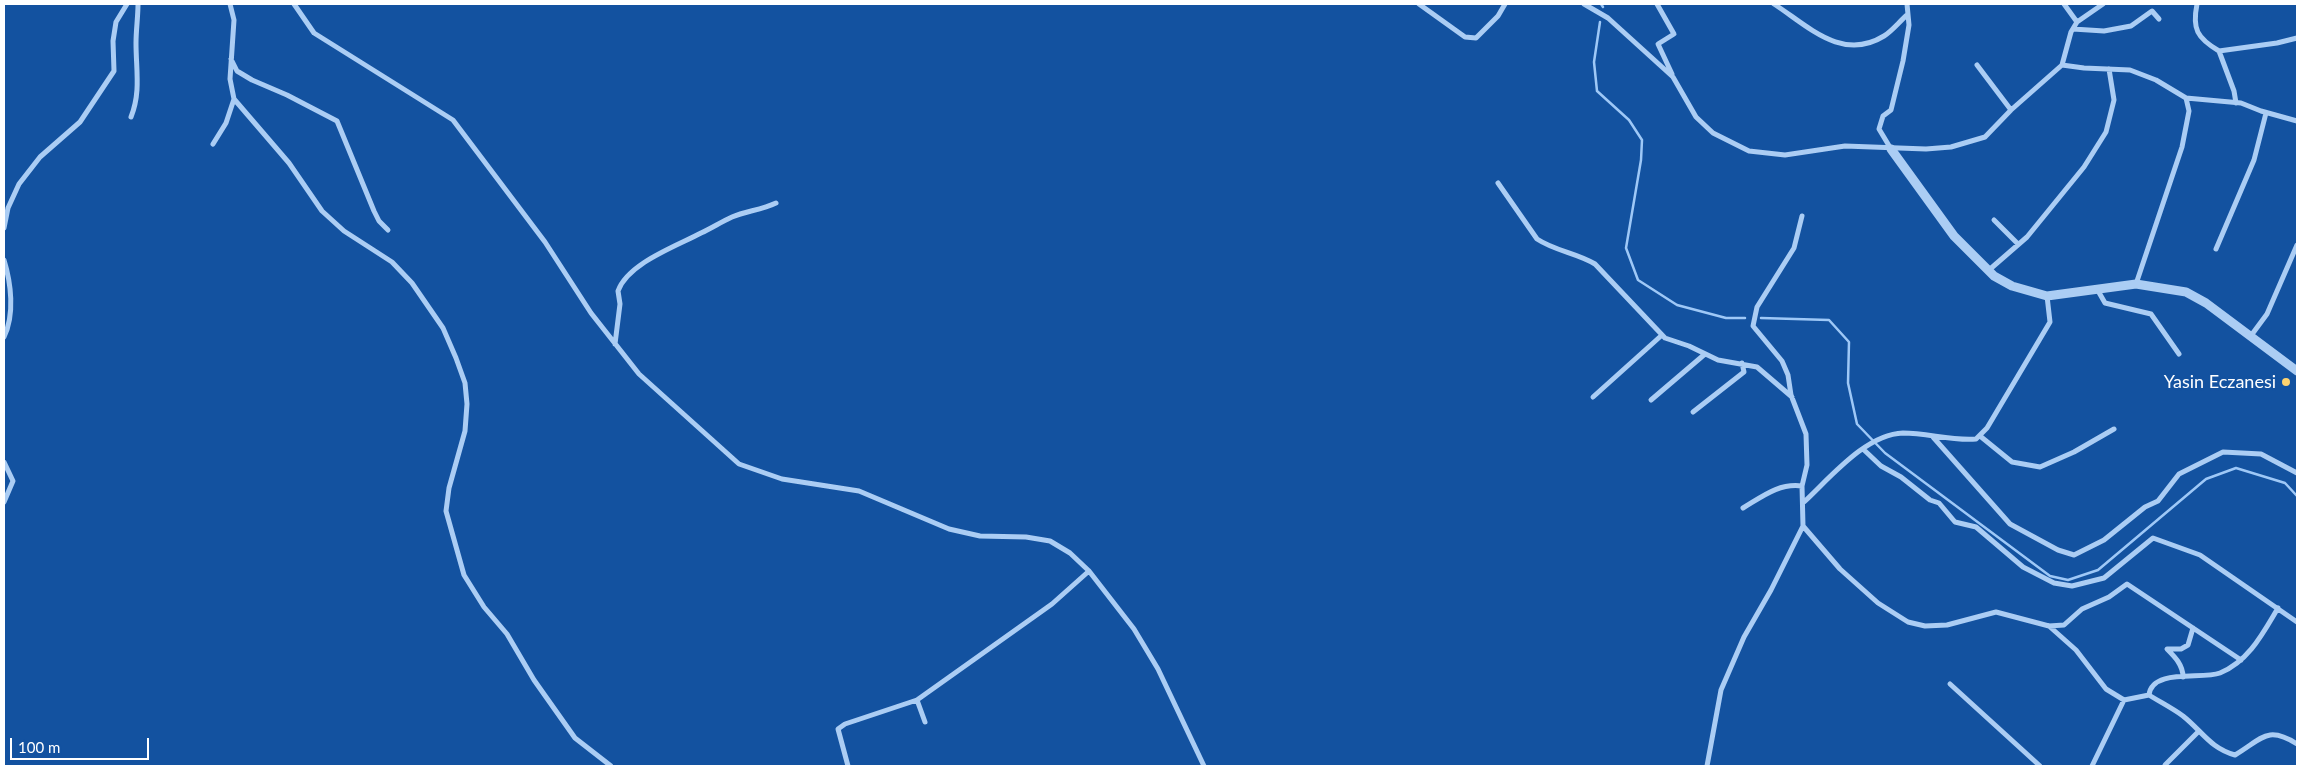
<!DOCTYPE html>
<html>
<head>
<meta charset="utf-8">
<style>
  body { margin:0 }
  #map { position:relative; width:2301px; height:770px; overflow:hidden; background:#1352a0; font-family:Lato,sans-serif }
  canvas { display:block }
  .frame { position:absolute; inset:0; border:5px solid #fff; pointer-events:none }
  .scale { position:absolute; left:10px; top:738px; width:139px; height:22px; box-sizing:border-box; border:2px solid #fff; border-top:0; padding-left:6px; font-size:15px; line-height:18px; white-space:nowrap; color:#fff; -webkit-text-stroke:4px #1352a0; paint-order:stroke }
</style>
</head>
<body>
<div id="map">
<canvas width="2301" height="770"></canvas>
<div class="frame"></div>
<div class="scale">100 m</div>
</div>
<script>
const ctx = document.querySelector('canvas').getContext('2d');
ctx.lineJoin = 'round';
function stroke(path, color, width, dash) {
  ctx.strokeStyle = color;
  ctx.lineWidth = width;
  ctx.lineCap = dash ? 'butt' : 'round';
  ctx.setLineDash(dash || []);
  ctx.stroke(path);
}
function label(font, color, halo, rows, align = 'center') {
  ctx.font = font + ' Lato,sans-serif';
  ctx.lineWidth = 4.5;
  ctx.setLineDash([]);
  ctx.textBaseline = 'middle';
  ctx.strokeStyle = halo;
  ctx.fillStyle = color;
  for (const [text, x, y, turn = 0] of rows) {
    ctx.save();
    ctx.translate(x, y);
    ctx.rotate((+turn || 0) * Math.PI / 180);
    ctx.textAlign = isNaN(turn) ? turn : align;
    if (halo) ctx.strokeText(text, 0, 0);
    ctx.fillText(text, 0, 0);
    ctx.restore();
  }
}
const stream = new Path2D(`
  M1601 4 1603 7
  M1600 22 1594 62 1597 91 1629 120 1642 140 1641 160 1626 248 1638 280 1677 305 1726 318H1745
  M1761 318 1829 320 1849 342 1848 383 1857 424 1885 453 2050 576 2068 580 2098 570 2206 479 2236 468 2285 483 2297 496`);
const minor = new Path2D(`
  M230 4 234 20 230 79 234 99 289 163 322 211 344 231 392 262 412 283 443 328 456 358 465 383 467 404 465 431 449 488 446 511 464 575 484 607 507 634 534 680 575 738 611 766
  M294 4 314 33 453 120 545 242 591 313 639 374 739 464 782 479 859 491 949 529 980 536 1026 537 1050 541 1070 553 1089 571 1134 629 1158 669 1204 766
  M1419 4 1465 37 1476 38 1498 16 1505 4
  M1584 4 1608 18 1673 77 1696 117 1713 133 1749 151 1785 155 1845 146 1926 149 1951 147 1985 137 2011 110 2062 65 2071 32 2077 22 2103 4
  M1657 4 1674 34 1658 44 1672 74
  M1774 4C1808 26 1842 62 1884 36 1892 31 1899 22 1907 15
  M2064 4 2077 22
  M2197 4C2192 29 2197 38 2219 51L2277 43 2297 38
  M2073 29 2104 31 2131 26 2152 11 2159 19
  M2219 51 2234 91 2236 103
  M231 59 237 71 252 80 287 95 337 121 374 211 379 221 388 230
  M1977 65 2011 110
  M2062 65 2084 68 2130 70 2156 80 2186 98 2241 103 2261 111 2297 121
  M131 117C141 92 136 70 136 43 136 30 138 17 138 4
  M213 144 226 123 234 99
  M1891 149 1879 129 1883 116 1891 110 1903 61 1909 25 1907 4
  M1498 183 1537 239C1555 251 1577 253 1595 264L1665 338 1689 346 1718 360 1757 367 1792 397
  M1802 216 1794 248 1757 307 1753 326 1782 361 1788 375 1791 395 1806 434 1807 465 1802 486 1803 526 1840 569 1878 603 1908 622 1925 626 1947 625 1996 612 2049 626 2064 625 2082 609 2109 597 2127 584 2241 660
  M1994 220 2018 244
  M4 228 8 208 19 184 40 157 80 122 114 71 113 41 116 22 127 4
  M2216 249 2254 160 2266 113
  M4 260C11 283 15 314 4 337
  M1989 270 2027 237 2084 167 2106 132 2114 100 2109 69
  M2136 284 2182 147 2189 111 2186 98
  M2097 289 2105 303 2151 314 2179 354
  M2250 337 2267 314 2297 245
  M615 344 620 304 618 291C628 263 677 246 701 233 712 228 721 222 732 217 746 211 761 210 776 203
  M1593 397 1662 335
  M1651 400 1705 354
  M1693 412 1744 372 1742 363
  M1980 436 2012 462 2040 467 2074 452 2114 429
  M1933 437 2010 524 2058 550 2074 555 2104 540 2145 507 2158 501 2179 474 2223 452 2261 454 2297 473
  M1863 449 1881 466 1901 477 1930 500 1939 503 1955 522 1976 527 2023 567 2054 583 2072 586 2104 578 2153 538 2200 555 2297 622
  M4 462 13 481 4 502
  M1804 502C1830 478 1866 434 1903 433 1928 433 1951 441 1976 439L1987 428 2050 322 2047 296
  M1743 508C1763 496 1779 483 1802 486
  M2278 608C2263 633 2249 661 2220 673 2202 680 2152 668 2149 695 2160 702 2172 708 2183 716 2202 731 2210 748 2235 755 2262 739 2267 725 2297 744
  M2049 626 2076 650 2106 689 2124 700 2149 695
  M2183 677C2183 665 2175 657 2167 649H2181L2188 645 2193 628
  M1950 684 2040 766
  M917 700 925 722
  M2165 765 2198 732
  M848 766 838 729 845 724 917 700 1052 604 1089 571
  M1707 766 1721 690 1744 637 1771 590 1803 526
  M2092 766 2124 700`);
const tertiary = new Path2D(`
  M1891 149 1954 236 1994 276 2012 286 2047 296 2136 284 2186 292 2206 303 2297 371`);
const markers = [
  [2286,382,5,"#ffd46f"]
];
const poiNames = [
  ["Yasin Eczanesi",2276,382]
];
stroke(stream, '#9ec8f7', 2.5);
stroke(minor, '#abcdf4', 5);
stroke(tertiary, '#abcdf4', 9);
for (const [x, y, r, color] of markers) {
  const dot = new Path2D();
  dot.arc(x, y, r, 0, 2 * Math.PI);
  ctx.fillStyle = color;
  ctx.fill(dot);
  stroke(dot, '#1352a0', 2);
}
label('18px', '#fff', '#1352a0', poiNames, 'right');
</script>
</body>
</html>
